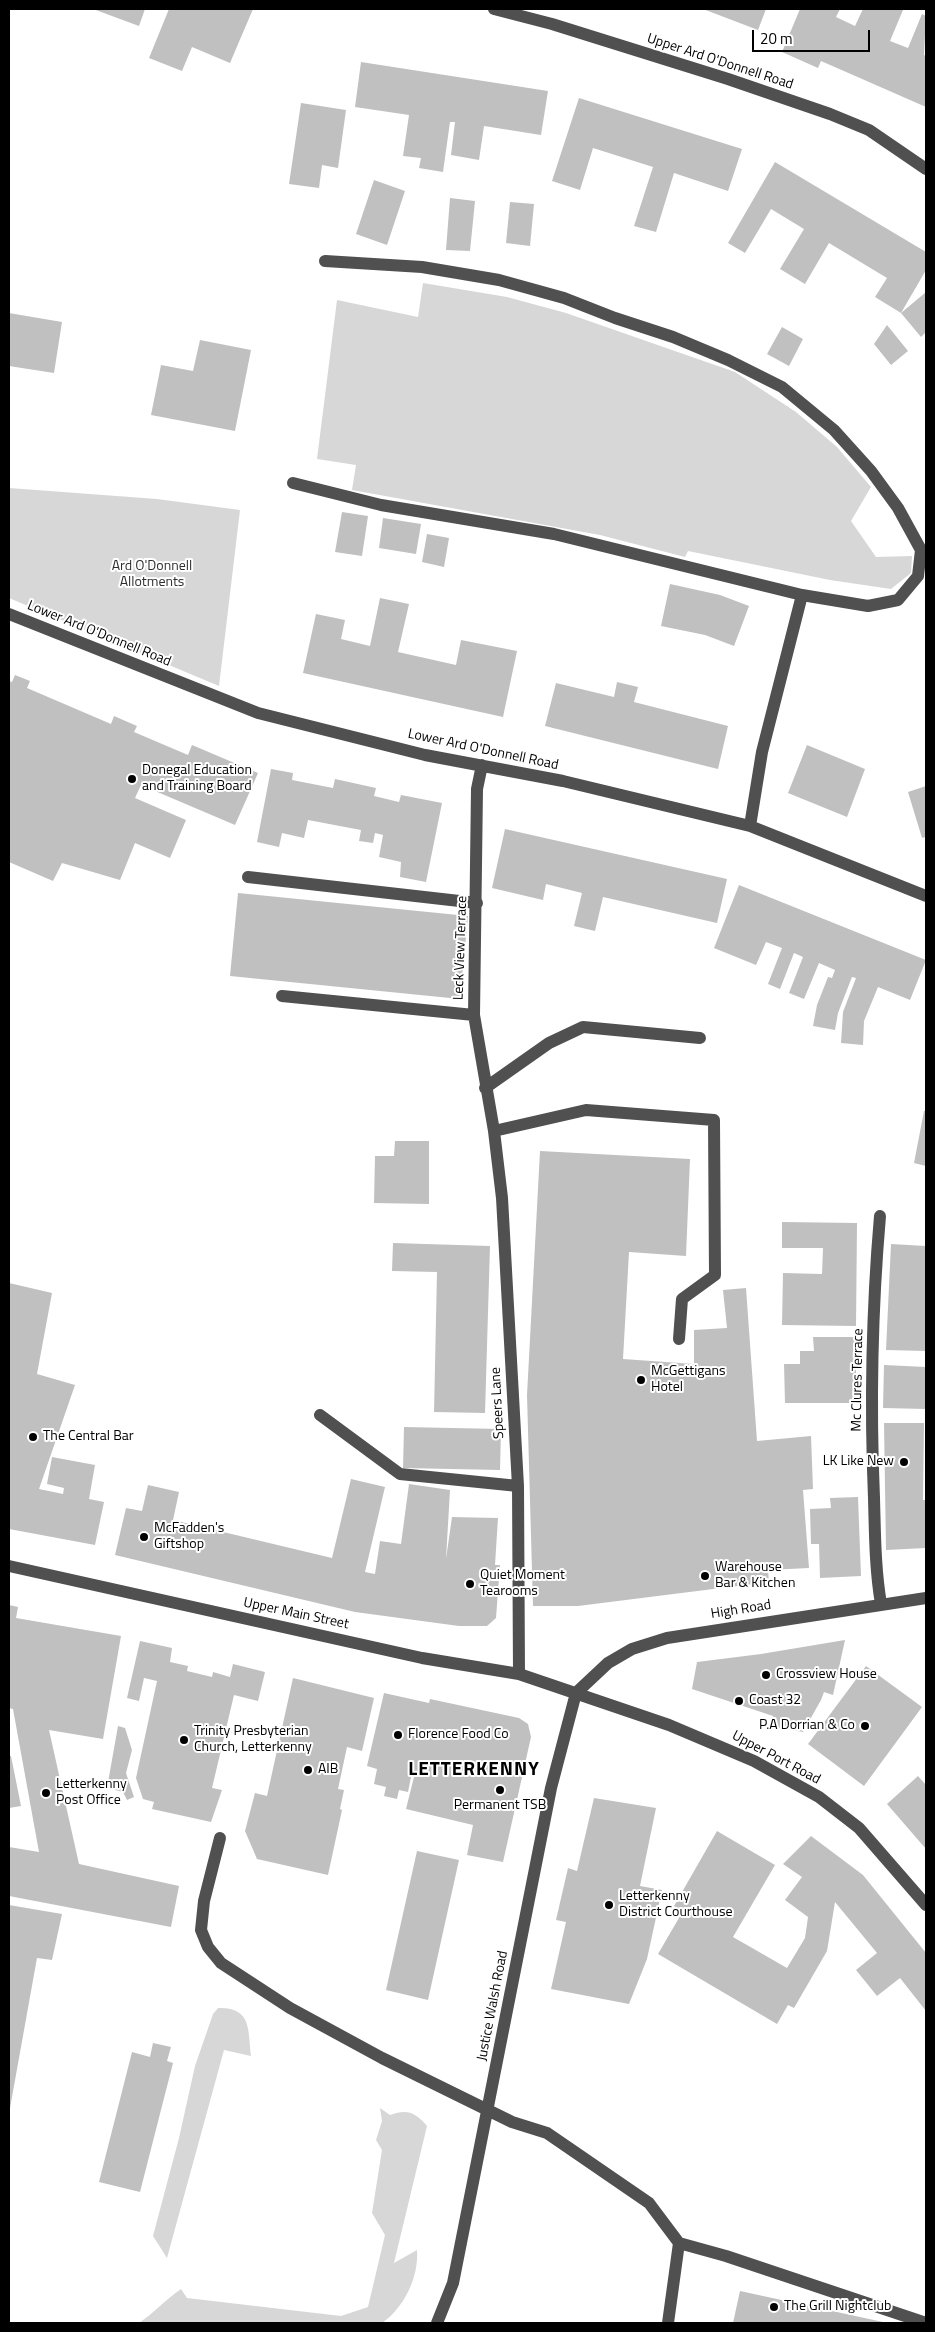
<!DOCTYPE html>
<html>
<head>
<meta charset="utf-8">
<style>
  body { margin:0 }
  #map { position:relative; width:935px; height:2332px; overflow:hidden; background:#fff; font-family:"Titillium Web",sans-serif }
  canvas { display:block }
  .frame { position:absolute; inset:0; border:10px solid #000; pointer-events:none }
  .scale { position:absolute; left:752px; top:30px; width:118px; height:22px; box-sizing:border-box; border:2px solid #000; border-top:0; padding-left:6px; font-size:15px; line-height:18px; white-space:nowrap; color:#000; -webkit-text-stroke:4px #fff; paint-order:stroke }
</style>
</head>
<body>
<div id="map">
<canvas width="935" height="2332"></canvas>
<div class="frame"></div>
<div class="scale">20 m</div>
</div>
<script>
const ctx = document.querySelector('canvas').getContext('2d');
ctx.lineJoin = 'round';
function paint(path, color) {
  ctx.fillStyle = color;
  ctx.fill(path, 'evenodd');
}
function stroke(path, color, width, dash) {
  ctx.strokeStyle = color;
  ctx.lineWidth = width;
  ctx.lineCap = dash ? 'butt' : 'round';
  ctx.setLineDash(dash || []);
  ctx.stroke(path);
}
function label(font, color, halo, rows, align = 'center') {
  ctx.font = font + ' "Titillium Web",sans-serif';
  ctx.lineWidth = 4;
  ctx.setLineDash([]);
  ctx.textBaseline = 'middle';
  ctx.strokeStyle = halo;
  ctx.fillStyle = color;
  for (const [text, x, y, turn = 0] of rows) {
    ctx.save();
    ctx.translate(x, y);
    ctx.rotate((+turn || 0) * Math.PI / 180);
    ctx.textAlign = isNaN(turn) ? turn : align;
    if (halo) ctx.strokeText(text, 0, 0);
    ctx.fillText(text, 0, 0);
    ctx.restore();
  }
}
const green = new Path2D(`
  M423 283 507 297 566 313 735 372 796 412 837 447 871 487 851 521 876 557 912 556 911 573 891 589 830 580 688 551 685 557 600 535 352 490 356 465 317 459 337 300 418 317Z
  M9 488 157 499 240 510 219 686 9 598Z
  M218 2008C252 2007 248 2030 251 2056L224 2050 167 2258 153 2236 179 2138 195 2066 213 2014Z
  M380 2108 390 2115C407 2109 415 2112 427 2126L394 2263 417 2250C419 2277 404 2308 382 2323H139C154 2313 166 2299 181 2289L187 2298 341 2316 368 2307 385 2235 372 2213 382 2150 376 2140 382 2121Z`);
const building = new Path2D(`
  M93 9H145L139 26Z
  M169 9H253L230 63 192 47 182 71 149 58Z
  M703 9H766L758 30Z
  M800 9H840L836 17 855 26 863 9H900L903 10 890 41 908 48 922 14 926 16 924 55 926 56V107L821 61 818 68 782 52Z
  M361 62 548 91 541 135 484 126 479 160 451 155 455 122H450L443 172 419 168 421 158 403 156 409 115 355 107Z
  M579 98 742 149 728 191 674 173 656 232 634 226 653 167 593 148 580 190 552 181Z
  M301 103 346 110 338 168 322 165 319 188 289 184Z
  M775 162 926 252V270L901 313 875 297 887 278 829 243 805 284 780 269 804 229 771 209 745 253 728 243Z
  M374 180 405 191 387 245 356 234Z
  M450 198 475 201 470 251 446 250Z
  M510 202 534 204 530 246 506 243Z
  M926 292V332L921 337 901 313Z
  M9 313 62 322 54 373 9 366Z
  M887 325 908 351 891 365 874 344Z
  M782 327 803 339 789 366 767 354Z
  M200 340 251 350 235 431 151 415 161 365 193 371Z
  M342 512 368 516 362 556 335 552Z
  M383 518 421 524 416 554 379 548Z
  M427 534 449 538 444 567 422 562Z
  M670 584 720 595 749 606 734 646 705 635 661 626Z
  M380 598 409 604 398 652 456 665 461 640 517 651 503 717 303 673 316 614 345 620 341 639 370 646Z
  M15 675 30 681 27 688 111 724 114 716 137 726 134 732 188 755 192 745 258 773 235 825 141 785 135 798 186 820 170 858 135 843 120 880 62 863 53 881 9 862V681L12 682Z
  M617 682 638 687 634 702 728 726 718 769 545 726 556 683 614 697Z
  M807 745 865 769 847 817 788 793Z
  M271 769 293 773 292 780 333 788 335 779 376 788 374 796 399 802 401 795 442 803 426 882 400 877 401 862 379 857 383 835 375 833 373 843 359 841 361 830 308 820 304 838 282 833 279 847 257 842Z
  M926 786V837L922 838 908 792Z
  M505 829 727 879 717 923 603 897 595 931 574 926 582 893 546 884 543 900 492 888Z
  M739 885 926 960 910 1000 878 987 864 1021 863 1045 841 1043 843 1012 856 978 852 977 838 1013 835 1030 813 1026 817 1005 828 977 832 978 835 970 819 963 804 999 789 993 803 957 794 953 780 989 768 984 782 948 766 942 756 965 714 948Z
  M238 893 468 916 460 999 230 976Z
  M924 1111H926V1166L914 1163Z
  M395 1141H429V1204L374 1203 375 1156H394Z
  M540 1151 690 1159 686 1256 629 1252 623 1359 694 1364V1330L727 1328 723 1290 746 1288 757 1441 811 1436 813 1489 803 1490 809 1568 768 1570 769 1582 578 1606H533L527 1395Z
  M782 1222 857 1223 856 1326 782 1325 783 1273 822 1274 823 1248H782Z
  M393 1243 490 1246 485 1413 434 1412 437 1272 392 1271Z
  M891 1244 926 1246V1351L886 1350Z
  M9 1283 52 1293 37 1374 75 1385 39 1489 63 1494 64 1488 47 1484 52 1457 95 1465 89 1499 104 1502 95 1545 9 1529Z
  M813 1337H856V1403H785L784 1364H800V1351H814Z
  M884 1365 926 1367V1409L883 1408Z
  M884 1423H924L923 1500H926V1548L886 1550Z
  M404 1427 501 1429 500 1470 403 1468Z
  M351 1479 385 1487 365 1572 375 1574 380 1541 401 1544 409 1484 450 1490 446 1559 452 1517 498 1518 495 1565H500L496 1618 487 1626H459L355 1612 115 1555 126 1508 142 1511 148 1485 179 1492 173 1520 332 1558Z
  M858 1497 861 1576 820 1578 819 1544H811L810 1509 831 1508 830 1498Z
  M9 1605 18 1607 16 1618 121 1636 103 1739 49 1730 79 1864 179 1886 171 1927 9 1896V1847L39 1852 13 1709 9 1708Z
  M845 1640 833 1695 824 1692 821 1700 803 1732 776 1727 773 1716 692 1689 697 1662 761 1654Z
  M140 1641 172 1648 170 1662 188 1666 187 1671 212 1677 213 1672 230 1677 233 1664 265 1672 258 1701 234 1695 212 1788 222 1790 211 1822 152 1809 154 1802 143 1799 136 1778 157 1681 144 1678 139 1701 127 1698Z
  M866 1666 922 1707 864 1786 808 1744Z
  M293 1678 374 1698 362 1751 347 1747 338 1789 344 1790 340 1809 342 1810 328 1875 257 1859 245 1831 255 1793 267 1796Z
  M384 1693 429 1703 430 1699 519 1718 528 1724 531 1737 503 1862 467 1855 473 1825 406 1809 414 1777H411L408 1792 399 1790 397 1799 384 1796 386 1787 374 1784 377 1769 367 1766Z
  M118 1726 125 1728 132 1750 126 1773 134 1797 127 1800 123 1792 107 1788Z
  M9 1756H11L21 1806 9 1808Z
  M918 1776 926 1785V1849L887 1804Z
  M594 1798 656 1808 640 1886 662 1890 647 1959 629 2004 551 1989 566 1922 556 1920 568 1868 577 1871Z
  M717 1831 775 1865 733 1937 787 1968 805 1938 808 1917 785 1900 802 1877 783 1864 811 1836 863 1875 926 1953V2011L900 1978 877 1996 856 1970 877 1953 835 1902 827 1951 794 2008 788 2005 777 2024 658 1954 683 1911 674 1906Z
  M417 1851 459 1860 428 2000 386 1990Z
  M9 1905 62 1914 52 1960 37 1958 10 2108Z
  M153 2043 171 2047 167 2061 173 2063 140 2192 99 2182 132 2052 150 2057Z
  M740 2291 883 2322V2323H733Z`);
const minor = new Path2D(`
  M494 9 552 24 728 79 830 114 869 130 926 169
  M293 483 381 505 554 534 802 595 868 606 898 600 918 576 921 550 898 508 871 471 834 430 782 387 728 360 673 337 615 318 564 298 499 280 422 267 325 261
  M9 614 258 713 425 755 563 781 750 826 926 896
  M482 765 477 789 474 1015 494 1131 502 1198 518 1486 519 1674
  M750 826 762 752 802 595
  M248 877 477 903
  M282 996 474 1015
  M485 1088 549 1043 583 1027 700 1038
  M494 1131 586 1110 714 1120 715 1275 682 1299 679 1339
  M880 1216C872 1309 870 1404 874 1498 875 1533 875 1569 881 1604
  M320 1415 400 1474 518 1486
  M9 1566 422 1658 519 1674 669 1725 754 1761 819 1797 859 1828 926 1905
  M576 1693 608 1663 632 1649 667 1638 926 1598
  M220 1838 204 1901 201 1930 208 1947 221 1963 290 2008 382 2058 512 2122 547 2133 649 2203 679 2243 726 2256 926 2323
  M437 2323 453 2283 551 1788 576 1693
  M668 2323 679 2243`);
const markers = [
  [132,779,5,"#000"],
  [641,1380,5,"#000"],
  [33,1437,5,"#000"],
  [904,1462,5,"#000"],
  [144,1537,5,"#000"],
  [705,1576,5,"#000"],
  [470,1584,5,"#000"],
  [766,1675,5,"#000"],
  [739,1701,5,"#000"],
  [865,1726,5,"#000"],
  [398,1735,5,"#000"],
  [184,1740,5,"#000"],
  [308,1770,5,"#000"],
  [500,1790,5,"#000"],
  [46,1793,5,"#000"],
  [609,1905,5,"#000"],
  [774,2307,5,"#000"]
];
const streetNames = [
  ["Upper Ard O'Donnell Road",720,62,18],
  ["Lower Ard O'Donnell Road",99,634,22],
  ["Lower Ard O'Donnell Road",483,750,12],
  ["Leck View Terrace",461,948,-88],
  ["Mc Clures Terrace",858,1380,-89],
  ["Speers Lane",498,1403,-93],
  ["High Road",741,1610,-9],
  ["Upper Main Street",296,1614,12],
  ["Upper Port Road",776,1758,28],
  ["Justice Walsh Road",493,2006,-79]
];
const parkNames = [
  ["Ard O'Donnell",152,567],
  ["Allotments",152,583]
];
const poiNames = [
  ["Donegal Education",142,771],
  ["and Training Board",142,787],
  ["McGettigans",651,1372],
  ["Hotel",651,1388],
  ["The Central Bar",43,1437],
  ["LK Like New",894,1462,"right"],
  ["McFadden's",154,1529],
  ["Giftshop",154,1545],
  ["Warehouse",715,1568],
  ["Bar & Kitchen",715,1584],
  ["Quiet Moment",480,1576],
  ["Tearooms",480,1592],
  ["Crossview House",776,1675],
  ["Coast 32",749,1701],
  ["P.A Dorrian & Co",855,1726,"right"],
  ["Trinity Presbyterian",194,1732],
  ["Church, Letterkenny",194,1748],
  ["Florence Food Co",408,1735],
  ["AIB",318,1770],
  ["Letterkenny",56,1785],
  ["Post Office",56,1801],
  ["Permanent TSB",500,1806,"center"],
  ["Letterkenny",619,1897],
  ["District Courthouse",619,1913],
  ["The Grill Nightclub",784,2307]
];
const districtNames = [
  ["LETTERKENNY",474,1770]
];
paint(green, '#d7d7d7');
paint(building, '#c0c0c0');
stroke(minor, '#505050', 12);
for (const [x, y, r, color] of markers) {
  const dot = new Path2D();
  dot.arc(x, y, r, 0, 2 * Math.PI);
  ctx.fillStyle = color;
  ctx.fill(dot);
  stroke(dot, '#fff', 2);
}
label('14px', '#000', '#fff', streetNames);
label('14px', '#2e2e2e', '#fff', parkNames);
label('14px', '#000', '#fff', poiNames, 'left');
ctx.letterSpacing = '1px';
label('bold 19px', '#000', '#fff', districtNames);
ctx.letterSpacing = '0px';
</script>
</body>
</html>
